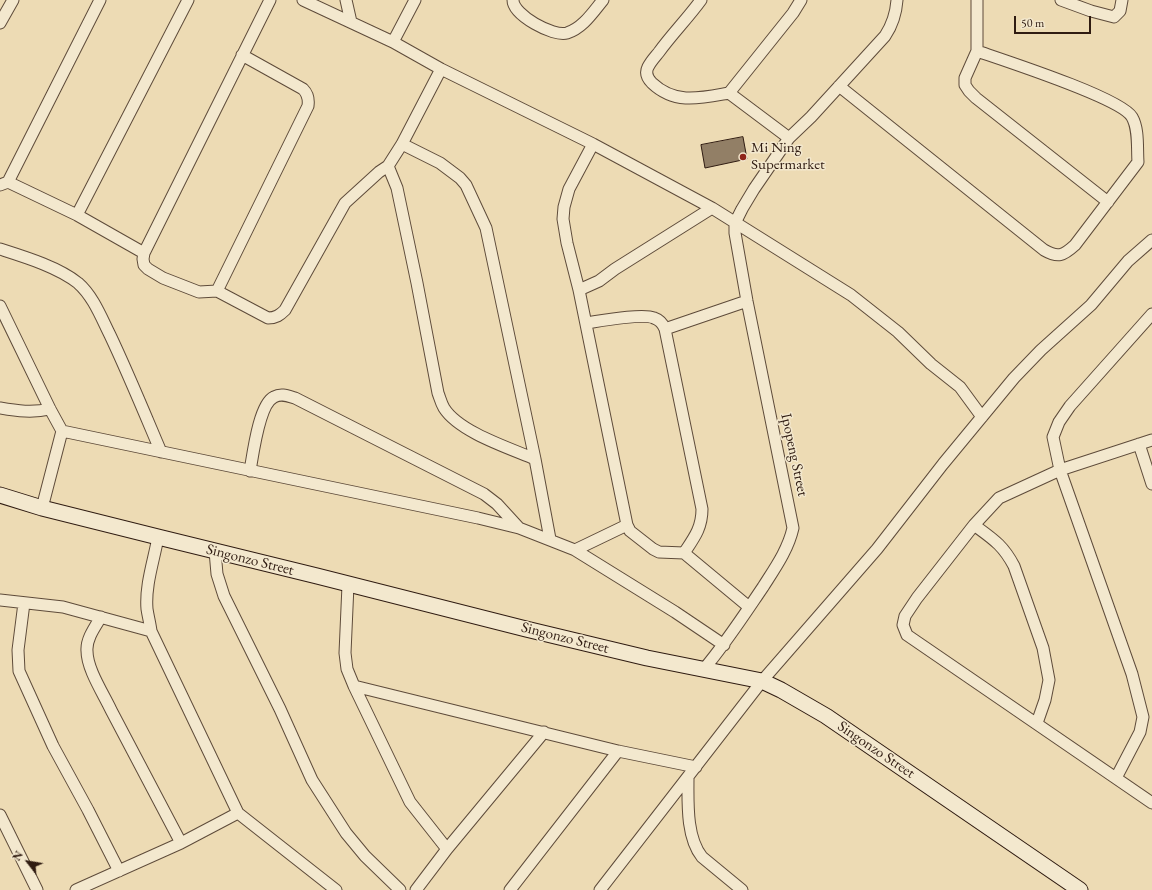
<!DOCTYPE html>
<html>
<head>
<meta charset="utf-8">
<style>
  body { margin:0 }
  #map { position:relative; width:1152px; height:890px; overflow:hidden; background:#eddbb4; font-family:"EB Garamond",serif }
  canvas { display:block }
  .north { position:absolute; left:8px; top:842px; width:40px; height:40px; -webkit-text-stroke:3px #f3e8ce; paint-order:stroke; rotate:301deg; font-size:11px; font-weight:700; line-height:16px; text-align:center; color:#2f1b11 }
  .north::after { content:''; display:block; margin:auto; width:14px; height:18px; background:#2f1b11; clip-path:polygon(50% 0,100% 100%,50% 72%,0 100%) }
  .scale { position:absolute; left:1014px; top:16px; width:77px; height:18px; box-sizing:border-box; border:2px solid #2f1b11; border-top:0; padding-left:5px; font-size:12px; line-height:14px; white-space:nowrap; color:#2f1b11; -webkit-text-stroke:3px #f3e8ce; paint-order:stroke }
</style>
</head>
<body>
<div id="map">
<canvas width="1152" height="890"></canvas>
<div class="north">N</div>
<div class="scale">50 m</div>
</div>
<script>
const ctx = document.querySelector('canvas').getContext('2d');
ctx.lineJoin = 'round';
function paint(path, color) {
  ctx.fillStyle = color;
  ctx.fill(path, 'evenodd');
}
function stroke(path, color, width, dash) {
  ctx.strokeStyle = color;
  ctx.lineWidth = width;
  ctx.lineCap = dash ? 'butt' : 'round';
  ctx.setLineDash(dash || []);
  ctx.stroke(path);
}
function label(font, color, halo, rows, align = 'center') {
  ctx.font = font + ' "EB Garamond",serif';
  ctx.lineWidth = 3;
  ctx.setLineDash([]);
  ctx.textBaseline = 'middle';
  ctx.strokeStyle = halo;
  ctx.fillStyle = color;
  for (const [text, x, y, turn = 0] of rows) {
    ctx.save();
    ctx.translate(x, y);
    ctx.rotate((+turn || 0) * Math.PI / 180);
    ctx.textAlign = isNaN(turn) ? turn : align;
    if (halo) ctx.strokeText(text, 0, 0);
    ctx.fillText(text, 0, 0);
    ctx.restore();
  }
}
const building = new Path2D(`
  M743 137 747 159 705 168 701 145Z`);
const street = new Path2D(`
  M303 0 393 42 441 69 593 144 712 208 851 295 898 332 931 364 960 387 982 417
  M346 0 351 22
  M513 0C513 15 553 37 567 33 583 28 593 12 603 0
  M701 0C688 18 672 34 659 52 655 57 651 61 648 67 645 73 647 78 652 83 675 105 701 98 729 93L793 13 801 0
  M977 0V51L965 78V85L969 91 976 98 1108 202
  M1061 0 1091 11 1114 17 1120 11 1122 0
  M0 23 13 0
  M393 42 415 0
  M441 69 402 144 388 166 397 188 417 283 438 393C440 398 441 403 444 408 459 432 509 448 535 459
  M839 86 1044 250C1058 258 1063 256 1075 245L1138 162C1137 148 1139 129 1132 117 1121 98 1003 60 977 51
  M729 93 789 138
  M402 144 440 163 460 178 466 185 486 228 535 459 550 539
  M593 144 569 189 564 207 563 219 567 243 579 290 627 525 630 531 653 549 659 552 684 553 749 607
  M8 182 77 215 144 253 143 259 144 265 148 269 163 278 199 292 217 291 268 318C276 318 280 315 285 310L345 203 379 172 388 166
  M0 185 8 182 100 0
  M77 215 188 0
  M0 249C25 257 58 267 78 283 93 296 101 317 110 335 128 373 144 412 161 452
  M144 253 270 0
  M579 290 599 281 615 269 712 208
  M217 291 308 106C309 99 308 94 303 89L242 55
  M0 306 50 409 62 431 42 508
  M586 323C600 321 643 313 654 318 660 320 663 324 665 329L702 509C702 528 694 538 684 553
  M665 329 747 301
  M0 408C17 411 33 413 50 409
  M62 431 478 518 519 528 575 550 675 612 724 645
  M1152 440 1060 470 999 498 974 525 917 598 905 616 903 625 907 635 1152 803
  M1139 444 1152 484
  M250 471C253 454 259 404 274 397 281 393 288 396 295 398L484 494 497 504 519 528
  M974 525C993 539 1003 545 1014 566L1043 648 1049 680 1045 700 1037 723
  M158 537C154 560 145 585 147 609 148 616 150 623 151 631L238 813 336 890
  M575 550 627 525
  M215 551 217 574 224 596 280 709 312 780 346 833 365 856 400 890
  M348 585 345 653 347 669 354 686 410 802 447 849
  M0 600 63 607 151 631
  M24 603 18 650 19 671 53 746 88 810 119 871
  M101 617C95 627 86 639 87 651 87 669 103 693 111 710 134 754 158 799 181 843
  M704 669C726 643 744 615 763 587 775 568 788 550 793 528L747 301 735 233V223L742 209 754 189 789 138 811 117 885 36C893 24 896 14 897 0
  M354 686 618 751 696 767
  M688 777C688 802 686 837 702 857L742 890
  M1116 778 1140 732 1143 717 1132 674 1060 470 1053 437 1059 422 1070 406 1152 314
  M0 815 37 890
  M76 890 181 843 238 813
  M416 890 447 849 544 732
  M510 890 618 751
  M600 890 762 681 877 549 943 464 1014 378 1041 350 1091 305 1128 261 1152 240`);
const secondary = new Path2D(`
  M0 495 42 508 158 537 317 576 526 629 647 658 762 681 781 690 826 716 1080 890`);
const markers = [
  [743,157,4,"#8f2418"]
];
const poiNames = [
  ["Mi Ning",751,148],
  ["Supermarket",751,165]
];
const streetNames = [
  ["Ipopeng Street",794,455,78],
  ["Singonzo Street",250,560,14],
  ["Singonzo Street",565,638,14],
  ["Singonzo Street",876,750,34]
];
paint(building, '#927f66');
stroke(building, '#2f1b11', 1);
stroke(street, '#5e4b3a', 13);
stroke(secondary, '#2f1b11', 17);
stroke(street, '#f3e8ce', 11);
stroke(secondary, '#f3e8ce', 15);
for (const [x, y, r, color] of markers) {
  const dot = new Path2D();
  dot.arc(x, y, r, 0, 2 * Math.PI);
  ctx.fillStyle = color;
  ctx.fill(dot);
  stroke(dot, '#f3e8ce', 1.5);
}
label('15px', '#2f1b11', '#f3e8ce', poiNames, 'left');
label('15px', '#2f1b11', '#f3e8ce', streetNames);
</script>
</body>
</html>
